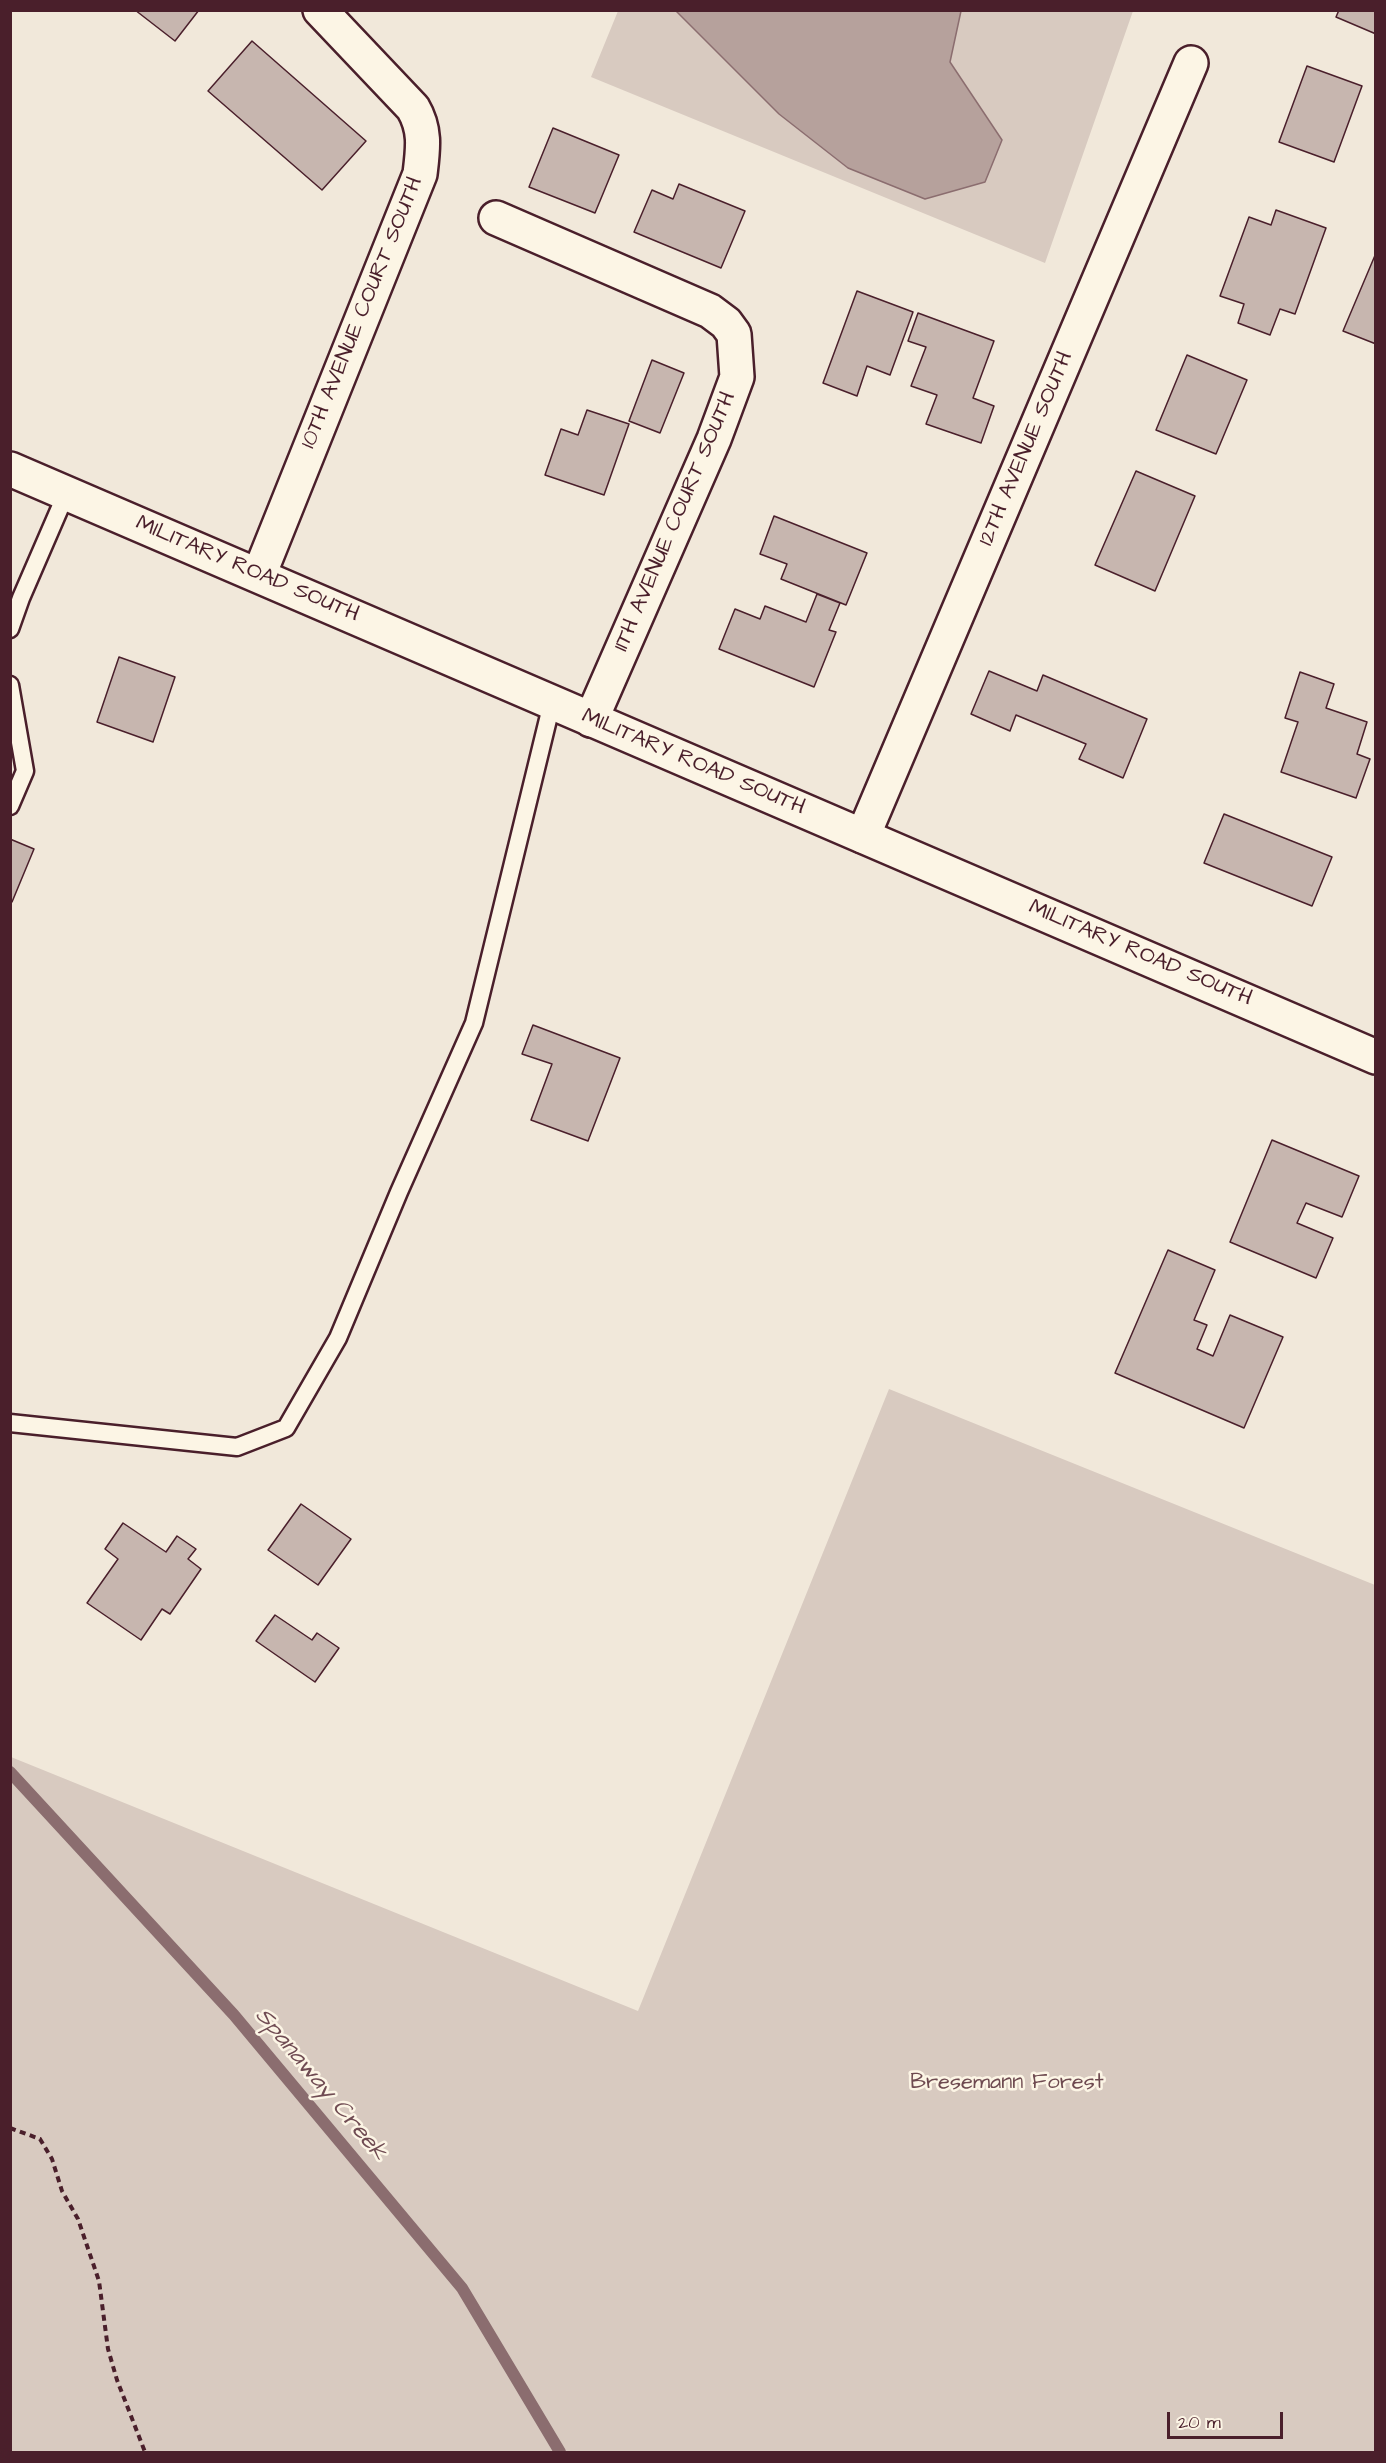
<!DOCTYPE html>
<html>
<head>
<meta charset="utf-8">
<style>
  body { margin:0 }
  #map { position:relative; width:1386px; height:2463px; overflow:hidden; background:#f1e8da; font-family:"Architects Daughter",sans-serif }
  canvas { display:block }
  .frame { position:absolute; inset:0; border:12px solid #4a1f2b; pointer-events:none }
  .scale { position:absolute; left:1167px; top:2412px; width:116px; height:27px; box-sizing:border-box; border:3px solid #4a1f2b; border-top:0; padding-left:8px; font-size:18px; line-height:21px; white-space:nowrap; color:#4a1f2b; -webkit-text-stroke:4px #fcf5e5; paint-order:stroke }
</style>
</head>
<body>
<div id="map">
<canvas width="1386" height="2463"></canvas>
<div class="frame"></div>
<div class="scale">20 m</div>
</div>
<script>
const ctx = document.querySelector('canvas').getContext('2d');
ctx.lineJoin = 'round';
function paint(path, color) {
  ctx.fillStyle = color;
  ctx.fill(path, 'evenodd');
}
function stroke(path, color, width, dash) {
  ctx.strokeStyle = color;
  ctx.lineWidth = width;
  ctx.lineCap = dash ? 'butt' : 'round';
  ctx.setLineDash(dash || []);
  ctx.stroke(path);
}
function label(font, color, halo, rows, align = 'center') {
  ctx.font = font + ' "Architects Daughter",sans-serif';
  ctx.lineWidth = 5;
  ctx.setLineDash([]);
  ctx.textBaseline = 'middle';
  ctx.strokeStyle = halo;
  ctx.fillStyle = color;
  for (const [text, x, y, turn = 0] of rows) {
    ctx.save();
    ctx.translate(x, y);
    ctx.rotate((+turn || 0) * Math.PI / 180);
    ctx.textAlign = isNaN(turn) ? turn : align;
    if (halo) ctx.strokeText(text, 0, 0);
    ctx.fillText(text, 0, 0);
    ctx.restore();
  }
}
const green = new Path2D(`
  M618 11H676L779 114 848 168 925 199 1002 140 950 62 961 11H1133L1045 263 591 77Z
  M889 1389 1375 1585V2452H11V1757L638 2011Z`);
const water = new Path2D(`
  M676 11H961L950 62 1002 140 985 182 925 199 848 168 779 114Z`);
const stream = new Path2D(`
  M10 1772 234 2015 462 2288 560 2452`);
const building = new Path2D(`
  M135 10H199L175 41Z
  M1339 10H1376V34L1336 17Z
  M252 41 366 141 322 190 208 91Z
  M1307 66 1362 86 1334 162 1279 142Z
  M553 128 619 155 595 213 529 187Z
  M679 184 745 211 721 268 634 232 652 190 673 199Z
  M1276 210 1326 228 1295 314 1280 309 1270 335 1238 323 1244 304 1220 296 1249 217 1271 225Z
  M1376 253V344L1343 331Z
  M857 291 913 312 890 375 867 366 857 396 823 383Z
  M918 313 994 341 973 398 994 406 981 443 926 424 937 395 911 386 926 347 908 341Z
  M1187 355 1247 380 1216 454 1156 430Z
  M652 360 684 373 660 433 629 421Z
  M587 410 629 424 604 495 545 475 561 429 578 435Z
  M1136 471 1195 496 1155 591 1095 565Z
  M774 516 867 553 846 605 781 579 787 564 760 554Z
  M817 594 840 603 829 630 836 632 814 687 719 649 735 609 760 619 765 606 806 622Z
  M119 657 175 677 153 742 97 722Z
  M989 671 1037 691 1043 675 1147 719 1123 778 1079 759 1086 744 1016 715 1010 731 971 714Z
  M1300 672 1334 684 1326 708 1367 722 1357 754 1370 759 1356 798 1281 772 1298 722 1285 718Z
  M1224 814 1332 857 1312 906 1204 863Z
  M10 839 34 849 12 902 10 901Z
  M533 1025 620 1058 588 1141 531 1120 552 1064 522 1054Z
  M1272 1140 1359 1176 1342 1217 1306 1203 1297 1223 1333 1238 1316 1278 1230 1242Z
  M1168 1250 1215 1270 1194 1320 1207 1325 1197 1349 1213 1356 1230 1315 1283 1337 1244 1428 1115 1373Z
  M301 1504 351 1539 318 1585 268 1550Z
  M123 1523 166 1552 177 1536 196 1549 188 1559 201 1569 170 1614 162 1609 141 1640 87 1603 118 1559 105 1549Z
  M275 1615 312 1640 317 1633 339 1648 315 1682 256 1641Z`);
const path = new Path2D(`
  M10 2128 40 2139 52 2159 62 2191 78 2219 99 2281 108 2349 117 2380 145 2452`);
const lane = new Path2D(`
  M10 629 21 598 66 494
  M10 685 25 771 10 806
  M10 1423 237 1447 286 1428 338 1338 399 1192 474 1023 552 703`);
const street = new Path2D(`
  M496 218 710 311 726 323 734 334 737 377 714 439 591 720
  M259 575 420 174C423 149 426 130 413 108L320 10
  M863 836 1191 63`);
const secondary = new Path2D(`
  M10 469 1376 1057`);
const streetNames = [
  ["10TH AVENUE COURT SOUTH",363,313,-68],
  ["12TH AVENUE SOUTH",1027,449,-67],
  ["11TH AVENUE COURT SOUTH",676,522,-67],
  ["MILITARY ROAD SOUTH",247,570,23],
  ["MILITARY ROAD SOUTH",693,763,23],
  ["MILITARY ROAD SOUTH",1140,954,23]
];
const parkNames = [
  ["Bresemann Forest",1007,2083]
];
const waterNames = [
  ["Spanaway Creek",320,2085,50]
];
paint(green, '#d8cac0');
paint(water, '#b6a19c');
stroke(water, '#8b6d6f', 1.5);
stroke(stream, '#8b6d6f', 12);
paint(building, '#c7b6af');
stroke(building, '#4a1f2b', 1.5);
stroke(lane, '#4a1f2b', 21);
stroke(street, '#4a1f2b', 38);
stroke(secondary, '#4a1f2b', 38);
stroke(path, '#4a1f2b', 4, [6, 4.5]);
stroke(lane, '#fcf5e5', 16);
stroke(street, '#fcf5e5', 33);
stroke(secondary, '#fcf5e5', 33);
label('22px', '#4a1f2b', '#fcf5e5', streetNames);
label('22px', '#6e4a50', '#fcf5e5', parkNames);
label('italic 24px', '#704c53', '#fcf5e5', waterNames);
</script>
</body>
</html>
